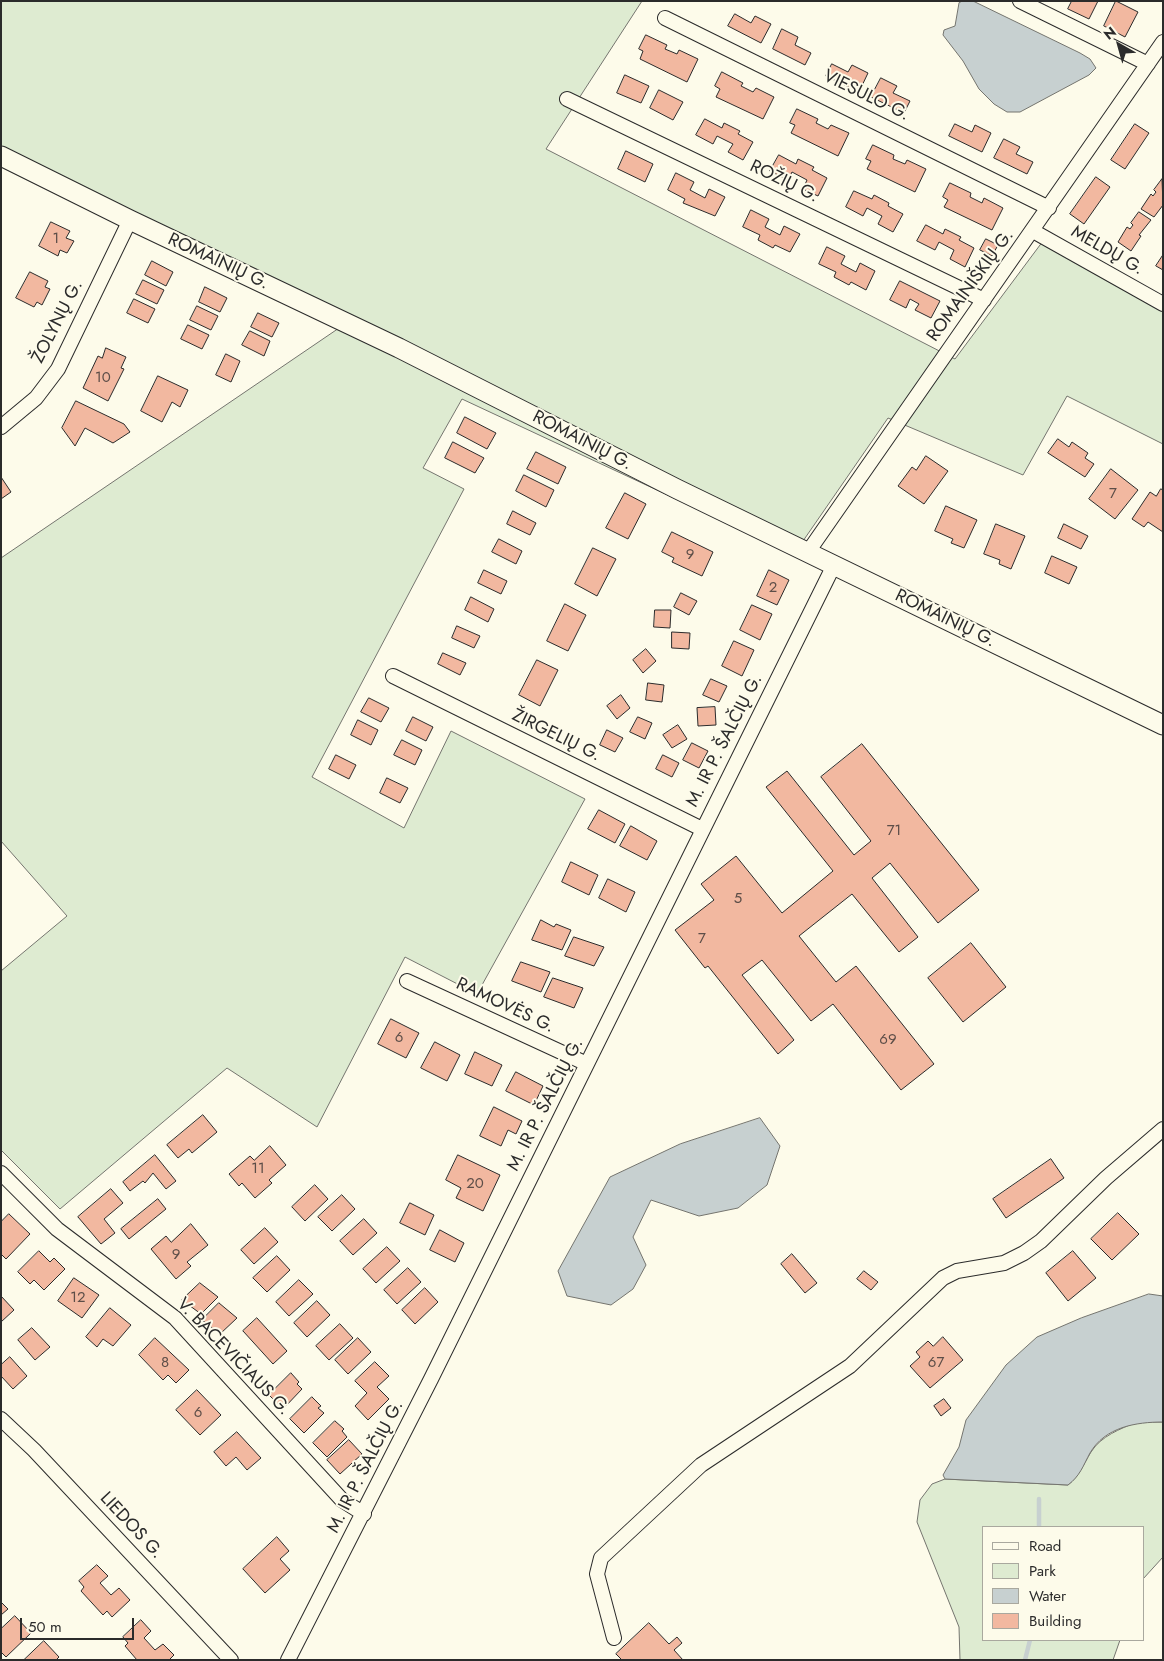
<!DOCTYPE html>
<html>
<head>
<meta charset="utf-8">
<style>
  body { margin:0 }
  #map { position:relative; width:1164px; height:1661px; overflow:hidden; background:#fdfbea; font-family:Jost,sans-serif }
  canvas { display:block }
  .frame { position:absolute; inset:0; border:2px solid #2b2b2b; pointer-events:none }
  .legend { position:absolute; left:982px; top:1526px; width:162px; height:115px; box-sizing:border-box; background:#fdfbea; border:1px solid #a9a89e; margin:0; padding:6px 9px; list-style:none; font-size:15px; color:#2b2b2b }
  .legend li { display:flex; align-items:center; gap:10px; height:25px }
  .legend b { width:25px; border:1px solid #a9a89e }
  .north { position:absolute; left:1094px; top:20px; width:50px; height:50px; -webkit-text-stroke:4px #fdfbea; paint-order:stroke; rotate:322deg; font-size:14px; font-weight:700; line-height:20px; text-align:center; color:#2b2b2b }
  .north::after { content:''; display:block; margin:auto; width:18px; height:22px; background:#2b2b2b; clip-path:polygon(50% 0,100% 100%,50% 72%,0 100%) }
  .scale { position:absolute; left:20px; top:1618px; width:114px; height:22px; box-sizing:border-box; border:2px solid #2b2b2b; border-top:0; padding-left:6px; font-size:15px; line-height:18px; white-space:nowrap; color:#2b2b2b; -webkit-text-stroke:4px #fdfbea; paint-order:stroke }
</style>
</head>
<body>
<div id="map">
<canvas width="1164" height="1661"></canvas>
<div class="frame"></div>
<ul class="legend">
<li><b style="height:6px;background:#fdfbea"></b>Road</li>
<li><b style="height:14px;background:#deebd1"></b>Park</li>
<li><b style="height:14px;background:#c7d0d0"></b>Water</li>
<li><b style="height:14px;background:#f2b8a0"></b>Building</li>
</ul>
<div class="north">N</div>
<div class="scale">50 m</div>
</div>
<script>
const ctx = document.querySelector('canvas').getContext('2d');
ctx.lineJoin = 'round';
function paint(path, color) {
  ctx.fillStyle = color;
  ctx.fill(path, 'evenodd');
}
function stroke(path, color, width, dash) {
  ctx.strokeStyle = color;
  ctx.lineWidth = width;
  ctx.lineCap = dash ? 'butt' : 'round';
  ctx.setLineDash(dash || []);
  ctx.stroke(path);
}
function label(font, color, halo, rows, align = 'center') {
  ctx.font = font + ' Jost,sans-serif';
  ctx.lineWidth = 4;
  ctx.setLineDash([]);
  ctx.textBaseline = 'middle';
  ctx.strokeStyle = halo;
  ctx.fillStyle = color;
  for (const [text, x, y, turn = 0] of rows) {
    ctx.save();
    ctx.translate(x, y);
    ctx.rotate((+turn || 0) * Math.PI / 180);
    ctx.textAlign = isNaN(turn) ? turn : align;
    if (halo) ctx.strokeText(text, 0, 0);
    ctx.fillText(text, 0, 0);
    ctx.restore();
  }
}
const green = new Path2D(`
  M1 1H642L546 149 955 359 1043 241 1163 310V444L1067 396 1023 475 888 418 794 554 462 399 423 468 464 489 312 777 404 828 451 731 585 799 477 994 405 957 317 1127 227 1068 60 1209 1 1150V971L67 916 1 841V558L342 326 1 156Z
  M1137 1422H1163V1557L1143 1579V1527H983V1640H1120L1113 1660H960L959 1627 917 1522 920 1500 932 1484 945 1479 1068 1485C1080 1475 1083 1465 1091 1452 1101 1436 1120 1429 1137 1422Z`);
const water = new Path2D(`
  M963 1H973L1080 53 1090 59 1096 68 1089 75 1020 112H1007L994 104 979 89 963 61 943 35 944 30 955 26 959 3Z
  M760 1118 780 1146 767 1185 738 1208 699 1216 651 1200 633 1237 646 1265 633 1289 611 1305 567 1296 558 1271 610 1177 680 1144Z
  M1149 1294 1163 1296V1422C1136 1422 1105 1427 1090 1453 1083 1466 1080 1476 1068 1485L945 1479 943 1475 959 1447 966 1420 1006 1365 1037 1337 1081 1318Z`);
const stream = new Path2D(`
  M1039 1499V1527
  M1025 1660 1030 1640`);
const building = new Path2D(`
  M1072 1H1098L1089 19 1068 9Z
  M1116 1 1138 12 1125 37 1104 26Z
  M735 14 751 23 755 16 771 24 761 43 728 26Z
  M782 29 798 37 795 45 811 53 805 65 773 49Z
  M646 35 667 45 665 49 677 54 679 50 698 59 687 82 640 59 643 51 639 49Z
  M832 64 848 72 852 65 868 73 859 92 826 76Z
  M722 72 743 83 741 86 753 92 756 88 774 97 763 119 716 97 720 89 715 86Z
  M625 75 649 86 641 103 617 93Z
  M881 78 897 86 893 93 910 101 904 113 871 97Z
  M659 90 683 102 673 120 650 108Z
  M797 109 818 119 816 123 828 129 831 125 849 133 838 156 791 133 795 125 790 123Z
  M705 119 722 128 724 123 740 131 738 134 753 142 743 160 728 152 733 144 717 136 713 144 696 135Z
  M955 124 972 132 975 125 991 133 982 152 949 136Z
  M1135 124 1149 133 1125 169 1111 160Z
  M1004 139 1020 147 1016 154 1033 162 1027 174 994 158Z
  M873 145 894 155 893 159 905 164 907 160 926 169 915 192 867 169 871 161 866 159Z
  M626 151 653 164 645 182 618 169Z
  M779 155 796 164 798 159 814 167 812 170 827 178 818 196 803 189 807 180 792 172 788 180 770 171Z
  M676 173 694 182 690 190 705 198 709 189 725 197 715 216 683 203 685 199 668 190Z
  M1096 177 1110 187 1084 224 1070 214Z
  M1162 179 1163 205 1154 217 1141 209 1151 194 1153 196 1156 192 1154 190Z
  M950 183 971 193 970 197 982 203 984 198 1003 208 992 230 944 207 948 200 943 197Z
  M854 191 872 199 874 195 889 203 888 206 903 214 893 232 878 224 882 216 867 208 863 216 846 207Z
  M751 210 769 219 765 227 780 235 784 226 800 234 790 252 775 245 773 248 758 240 760 235 743 227Z
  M1139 212 1151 220 1139 235 1141 236 1131 251 1118 242 1127 227 1130 229 1133 225 1131 223Z
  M51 222 70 231 66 238 74 241 67 253 60 250 58 256 39 246Z
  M926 225 943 234 945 229 961 237 959 240 974 248 965 267 950 259 954 250 939 242 935 250 917 241Z
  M986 239 998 245 992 256 980 250Z
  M827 247 845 256 841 264 856 272 860 263 875 271 866 290 851 282 849 285 834 277 836 272 819 264Z
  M1163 255V270L1156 266Z
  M152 261 173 272 166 286 145 275Z
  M30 272 48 281 45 287 50 289 42 305 37 302 34 307 16 298Z
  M143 280 164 290 157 304 136 294Z
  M900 281 940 301 931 318 915 310 919 304 910 299 906 308 890 300Z
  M205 287 227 298 220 312 199 302Z
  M134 299 155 309 148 323 127 313Z
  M197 306 218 316 211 330 190 320Z
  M258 313 279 323 272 337 251 327Z
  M188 325 209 335 202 349 181 339Z
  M250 331 270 341 264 356 242 345Z
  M106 348 126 357 121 368 124 369 108 401 83 388 98 356 102 358Z
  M226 354 240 361 231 382 216 375Z
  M158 376 188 390 180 407 172 402 162 422 141 411Z
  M76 401 124 424 130 432 113 443 85 428 75 446 62 428Z
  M465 417 496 433 487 449 457 433Z
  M1058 439 1069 447 1072 442 1088 453 1085 458 1094 464 1085 477 1048 453Z
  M453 442 484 458 475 473 445 458Z
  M536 452 566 467 558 484 527 469Z
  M926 456 948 471 924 504 898 486 912 467 916 470Z
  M1111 469 1138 490 1115 519 1089 499Z
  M524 475 554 490 546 507 516 491Z
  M1 477 11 492 1 499Z
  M1161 489 1163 490V532L1148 522 1144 527 1132 519 1150 492 1156 496Z
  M625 493 646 504 628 539 606 528Z
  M946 506 977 520 964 548 951 543 953 539 935 531Z
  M513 511 536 523 530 535 507 524Z
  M996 524 1025 536 1011 569 999 564 1000 560 984 554Z
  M1064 524 1088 536 1081 549 1058 538Z
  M672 532 713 552 702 576 672 562 674 558 662 552Z
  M499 539 522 551 516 564 492 552Z
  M593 548 616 559 597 596 575 584Z
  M1052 556 1077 567 1069 584 1045 573Z
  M484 570 507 581 501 594 478 583Z
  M769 570 789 580 777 605 757 596Z
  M681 593 697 601 689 615 674 607Z
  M471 597 494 609 488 622 465 610Z
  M565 604 586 615 568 651 547 641Z
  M752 605 772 614 760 640 740 630Z
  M655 610H671L670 628 654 627Z
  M457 626 480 636 474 648 452 638Z
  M672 632 690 633 689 649 672 648Z
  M734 641 754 650 742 676 722 666Z
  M646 649 656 661 643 673 633 660Z
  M443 653 466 663 460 675 438 664Z
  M537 660 558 670 540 706 519 695Z
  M711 679 727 686 719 702 703 695Z
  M648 683 664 685 662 702 646 700Z
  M621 695 630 708 617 719 607 706Z
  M369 698 389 708 381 722 361 712Z
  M715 707 716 725 698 726 697 708Z
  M413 717 433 727 426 741 406 731Z
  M638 717 652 723 645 739 630 732Z
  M358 720 378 730 371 745 351 735Z
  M678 725 687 739 672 748 663 735Z
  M607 730 623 738 615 752 600 745Z
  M402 740 422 750 415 765 394 755Z
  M692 743 708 751 699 768 683 760Z
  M862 744 979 890 938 923 890 863 872 878 918 937 899 952 852 894 799 936 836 982 856 966 934 1064 901 1090 833 1004 811 1021 762 960 742 975 794 1040 778 1054 708 966 705 968 675 930 714 900 701 884 736 856 782 913 833 871 766 787 787 771 854 855 871 841 821 777Z
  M336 755 356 765 349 779 329 769Z
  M663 755 679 763 672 777 656 769Z
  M387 778 408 788 400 803 380 793Z
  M599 810 625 824 615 843 588 829Z
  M631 826 657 841 647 860 620 846Z
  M571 862 598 875 589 895 562 882Z
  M608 879 635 892 626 912 599 898Z
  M541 920 554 927 556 924 571 930 562 950 532 940Z
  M574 937 604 947 594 966 565 956Z
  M971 943 1006 987 963 1022 928 978Z
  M521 962 550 972 541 992 512 981Z
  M553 978 583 988 574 1008 544 997Z
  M391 1019 419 1033 406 1058 378 1044Z
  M435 1042 460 1055 447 1081 421 1068Z
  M475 1052 502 1065 492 1086 465 1074Z
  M516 1072 543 1086 534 1105 506 1091Z
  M494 1107 522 1121 516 1134 508 1130 501 1146 480 1136Z
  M203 1115 217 1132 192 1153 189 1149 178 1158 167 1145Z
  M270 1146 286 1165 269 1180 272 1183 255 1198 242 1183 239 1186 229 1174 250 1156 254 1160Z
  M155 1155 176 1181 166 1189 153 1173 145 1183 143 1181 130 1191 123 1182Z
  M458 1155 500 1175 483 1211 456 1198 461 1188 446 1180Z
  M1051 1159 1064 1178 1006 1218 993 1199Z
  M315 1185 328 1199 305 1221 292 1207Z
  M111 1189 123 1203 104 1219 115 1233 101 1244 78 1217Z
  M342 1195 355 1209 332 1231 318 1217Z
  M158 1199 166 1209 129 1239 121 1229Z
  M410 1203 434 1215 425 1235 400 1223Z
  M1118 1213 1139 1234 1112 1260 1091 1239Z
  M9 1214 30 1234 6 1259 1 1254V1222Z
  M364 1219 377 1233 353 1255 340 1241Z
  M191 1224 208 1245 187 1262 191 1266 176 1279 151 1249 166 1236 171 1242Z
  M265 1228 278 1242 254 1264 241 1250Z
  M440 1230 464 1243 455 1262 430 1250Z
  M387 1247 400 1261 376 1283 363 1269Z
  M39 1251 50 1262 54 1258 65 1269 44 1290 34 1280 30 1284 18 1272Z
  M1073 1251 1096 1278 1068 1301 1046 1273Z
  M792 1254 817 1283 805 1293 781 1264Z
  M277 1256 290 1270 267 1292 253 1278Z
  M408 1268 421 1282 397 1304 384 1290Z
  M864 1271 878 1282 871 1290 857 1279Z
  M74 1278 99 1295 82 1318 58 1301Z
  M299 1280 313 1294 289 1316 276 1302Z
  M200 1283 218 1297 201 1314 182 1300Z
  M425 1288 438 1302 415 1324 402 1310Z
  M1 1296 14 1310 1 1322Z
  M317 1301 330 1315 307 1337 294 1323Z
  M219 1303 237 1318 220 1334 202 1320Z
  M110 1308 131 1325 113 1346 103 1339 97 1347 86 1337Z
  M257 1318 287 1351 273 1364 243 1331Z
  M340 1324 353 1338 329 1360 316 1346Z
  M32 1328 50 1347 35 1360 18 1340Z
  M943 1337 963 1360 930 1388 910 1366 920 1357 916 1352 928 1341 933 1346Z
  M155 1338 189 1370 176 1383 168 1375 163 1380 139 1355Z
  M358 1338 371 1352 348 1374 335 1360Z
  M10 1357 27 1376 13 1389 1 1376V1365Z
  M375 1362 389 1376 377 1387 389 1399 368 1420 355 1406 367 1393 355 1381Z
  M291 1373 299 1382 297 1384 302 1389 283 1409 269 1395Z
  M197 1390 221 1415 200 1435 176 1410Z
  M312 1397 321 1406 318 1408 324 1413 304 1433 290 1419Z
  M944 1399 951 1408 941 1416 934 1406Z
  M335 1421 344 1429 342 1431 347 1437 327 1457 313 1443Z
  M237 1432 261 1458 247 1470 236 1457 226 1466 214 1452Z
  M349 1440 362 1454 340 1474 327 1460Z
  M277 1537 289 1551 280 1559 290 1570 265 1593 243 1569Z
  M97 1565 108 1576 100 1583 111 1595 119 1588 130 1600 112 1617 107 1611 103 1615 81 1591 84 1587 79 1581Z
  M1 1602 8 1609 1 1615Z
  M15 1616 31 1633 6 1657 1 1652V1629Z
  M141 1620 151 1631 144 1638 155 1650 163 1644 174 1655 169 1660H137L125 1646 128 1643 123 1637Z
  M649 1623 669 1644 677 1637 682 1643 674 1650 683 1660H622L616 1654Z
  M44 1641 59 1657 56 1660H24Z`);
const street = new Path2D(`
  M1020 1 1148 64
  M665 18 1049 208
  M567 99 984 300
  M1033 231 1163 304
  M1 427 36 398 58 369 130 220
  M808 552 1163 42
  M393 676 702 829
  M407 981 587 1064
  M1 1173 57 1229 175 1318 342 1500 364 1514
  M1 1419 34 1450 231 1660
  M614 1638 597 1574 601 1558 701 1465 850 1366 943 1278 957 1271 1004 1263 1024 1253 1041 1241 1106 1178 1163 1129
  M288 1660 431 1379 834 565`);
const secondary = new Path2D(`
  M1 156 130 220 399 348 677 489 1163 725`);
const numberNames = [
  ["1",56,239],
  ["10",103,378],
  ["7",1113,494],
  ["9",690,555],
  ["2",773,588],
  ["71",894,831],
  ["5",738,899],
  ["7",702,939],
  ["6",399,1038],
  ["69",888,1040],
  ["11",258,1169],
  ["20",475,1184],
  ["9",176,1255],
  ["12",78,1298],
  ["8",165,1363],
  ["67",936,1363],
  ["6",198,1413]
];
const streetNames = [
  ["VIESULO G.",866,96,26],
  ["ROŽIŲ G.",784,182,26],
  ["MELDŲ G.",1107,251,30],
  ["ROMAINIŲ G.",218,262,25],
  ["ROMAINIŠKIŲ G.",971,286,-54],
  ["ŽOLYNŲ G.",58,322,-63],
  ["ROMAINIŲ G.",582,441,27],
  ["ROMAINIŲ G.",945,619,26],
  ["ŽIRGELIŲ G.",556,736,26],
  ["M. IR P. ŠALČIŲ G.",725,741,-63],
  ["RAMOVĖS G.",505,1006,25],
  ["M. IR P. ŠALČIŲ G.",546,1105,-63],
  ["V. BACEVIČIAUS G.",233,1357,46],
  ["M. IR P. ŠALČIŲ G.",366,1467,-63],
  ["LIEDOS G.",131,1526,47]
];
paint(green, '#deebd1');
stroke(green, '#74746e', 1);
paint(water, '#c7d0d0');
stroke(water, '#74746e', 1);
stroke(stream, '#c7d0d0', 4.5);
paint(building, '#f2b8a0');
stroke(building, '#2b2b2b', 1);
stroke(street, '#2b2b2b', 16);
stroke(secondary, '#2b2b2b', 21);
stroke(street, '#fdfbea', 14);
stroke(secondary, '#fdfbea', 19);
label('15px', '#5d4e48', null, numberNames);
label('18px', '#2b2b2b', '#fdfbea', streetNames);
</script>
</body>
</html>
